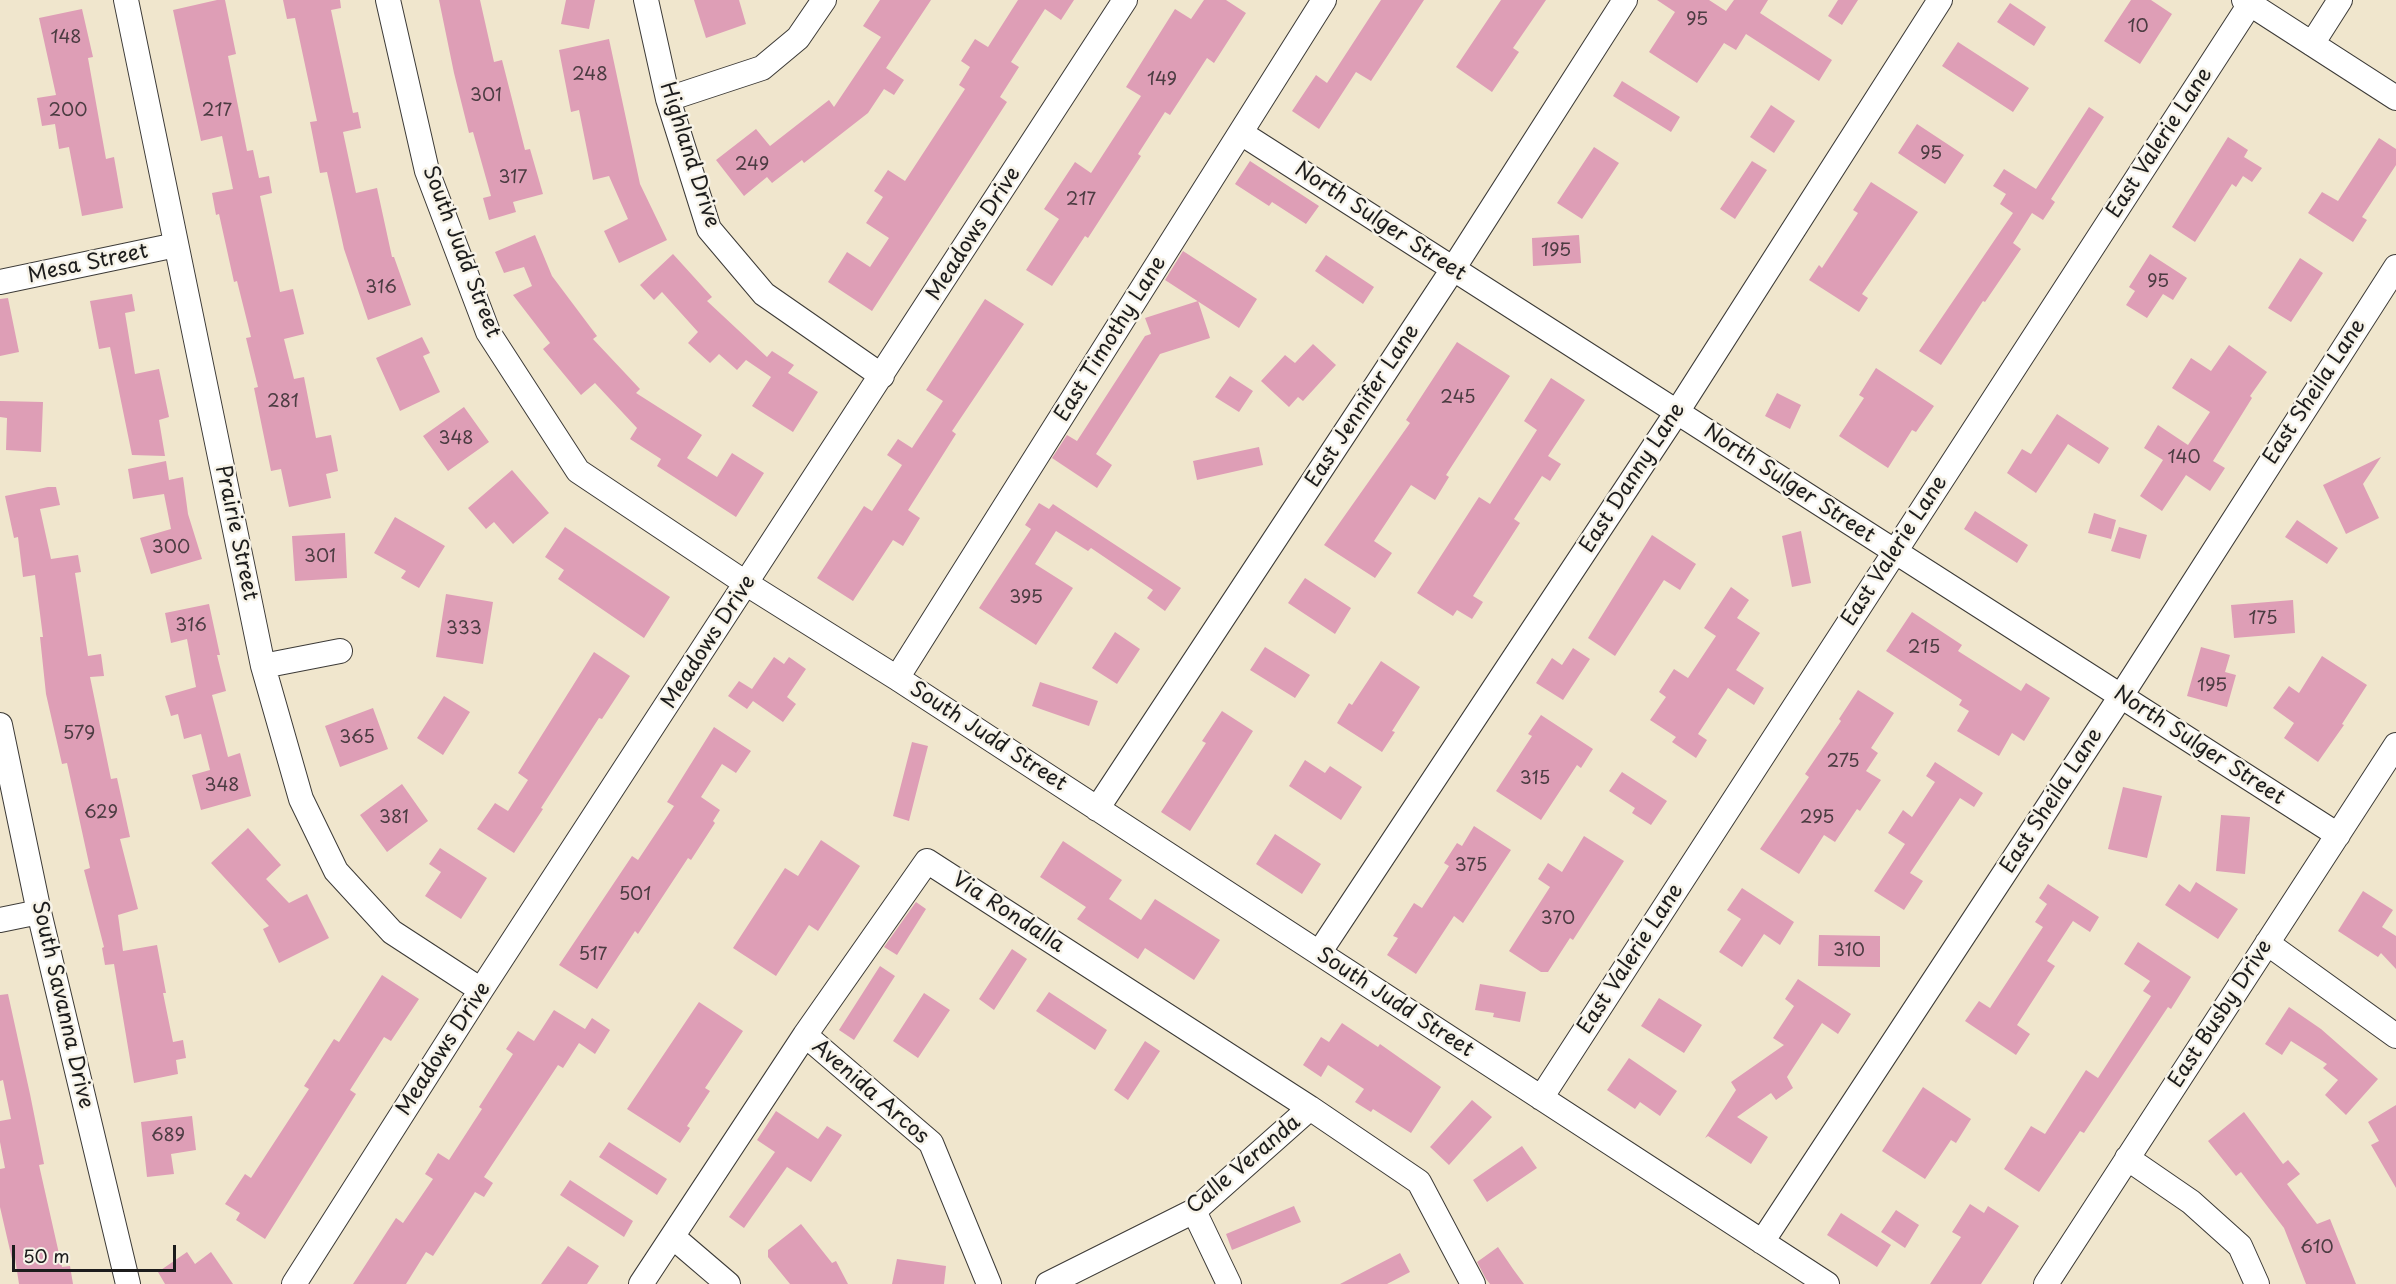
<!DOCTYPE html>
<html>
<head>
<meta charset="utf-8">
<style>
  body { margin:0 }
  #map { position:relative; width:2396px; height:1284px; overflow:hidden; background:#f0e6cd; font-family:"Playpen Sans",sans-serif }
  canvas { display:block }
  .scale { position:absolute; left:12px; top:1245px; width:164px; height:27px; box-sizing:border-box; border:3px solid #1c1c1c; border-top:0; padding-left:8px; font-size:18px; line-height:21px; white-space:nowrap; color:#1c1c1c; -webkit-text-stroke:4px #f7f3e8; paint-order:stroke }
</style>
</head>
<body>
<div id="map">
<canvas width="2396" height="1284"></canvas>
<div class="scale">50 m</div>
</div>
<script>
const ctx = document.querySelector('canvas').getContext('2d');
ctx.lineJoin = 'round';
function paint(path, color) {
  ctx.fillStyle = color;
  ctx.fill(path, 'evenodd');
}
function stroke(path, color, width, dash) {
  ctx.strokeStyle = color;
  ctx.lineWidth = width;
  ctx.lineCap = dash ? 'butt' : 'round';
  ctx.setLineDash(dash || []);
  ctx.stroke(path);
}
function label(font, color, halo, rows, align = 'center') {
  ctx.font = font + ' "Playpen Sans",sans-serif';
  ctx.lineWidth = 5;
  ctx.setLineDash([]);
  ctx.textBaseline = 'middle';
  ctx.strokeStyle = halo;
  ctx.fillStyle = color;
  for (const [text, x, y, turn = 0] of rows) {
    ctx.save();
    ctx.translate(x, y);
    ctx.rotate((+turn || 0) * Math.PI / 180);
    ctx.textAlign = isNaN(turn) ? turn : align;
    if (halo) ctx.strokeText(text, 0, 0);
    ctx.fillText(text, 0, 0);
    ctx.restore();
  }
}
const building = new Path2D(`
  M217 0H225L236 54 228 56 247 151 253 150 259 178 269 176 272 193 260 196 280 292 293 289 304 334 284 339 294 379 304 377 316 438 331 435 338 471 326 474 331 498 289 507 281 469 271 471 254 388 258 387 246 338 251 337 237 281 234 282 219 214 216 215 212 193 233 189 222 136 201 141 173 10Z
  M283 0H340L341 8 331 10 353 113 358 112 361 128 343 132 356 193 377 188 392 257H394L411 305 368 320 344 249 327 172 320 173 310 122 317 121 295 18 287 19Z
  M439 0H480L494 62 502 60 525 150 530 149 543 194 513 202 516 212 489 220 483 198 491 196 473 132 469 133 454 73Z
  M566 0H595L589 29 561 24Z
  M694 0H739L746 24 706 38Z
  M880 0H931L886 68 904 80 894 95 884 89 868 113 804 163 802 160 772 183 767 177 744 196 716 160 756 129 770 146 829 100 834 107 881 37 863 26Z
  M1018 0H1074L1061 20 1045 9 1011 62 1019 67 1000 97 1007 102 872 311 828 282 847 252 870 267 889 238 866 223 883 197 874 191 888 170 905 181 965 89 959 85 970 67 961 61 975 39 988 47Z
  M1204 0H1226L1246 13 1214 63 1207 58 1170 115 1165 112 1138 154 1141 156 1088 238 1085 236 1052 286 1026 270 1059 219 1044 209 1075 162 1091 173 1141 96 1126 87 1175 9 1191 19Z
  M1381 0H1424L1371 81 1356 72 1319 129 1292 111 1316 75 1327 83Z
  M1501 0H1546L1513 48 1519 52 1492 92 1456 67Z
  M1657 0H1709L1726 11 1734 0H1768L1760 13 1832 60 1819 81 1746 34 1736 50 1724 43 1697 83 1649 52 1675 12Z
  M1838 0H1858L1842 25 1828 16Z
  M2131 0H2151L2172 14 2140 64 2104 41Z
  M2010 3 2046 27 2034 46 1997 22Z
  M82 9 93 57 88 58 106 159 114 157 123 208 82 216 69 147 59 149 55 124 42 126 37 98 56 95 39 18Z
  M609 39 640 184 667 240 619 263 604 231 628 219 609 176 593 180 579 110 571 112 559 50Z
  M1958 42 2029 88 2013 112 1942 66Z
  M1622 81 1680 117 1671 132 1613 96Z
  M1771 105 1795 121 1774 153 1750 137Z
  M2089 107 2104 117 2051 199 2055 202 2043 220 2032 213 2013 243 2021 249 1985 302 1983 301 1941 365 1919 351 2013 213 2000 204 2006 194 1993 186 2004 169 2036 189Z
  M1917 124 1964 155 1945 184 1898 153Z
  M2228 137 2248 150 2244 157 2262 168 2252 182 2243 176 2236 187 2232 184 2195 242 2172 227Z
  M2379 138 2396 149V165L2362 217 2367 220 2353 242 2308 213 2322 192 2338 201Z
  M1594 147 1619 163 1582 219 1557 203Z
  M1250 161 1319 206 1306 224 1272 202 1269 206 1235 184Z
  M1752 161 1767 170 1735 219 1720 209Z
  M1871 182 1918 212 1862 294 1868 298 1859 312 1809 280 1819 265 1822 268 1858 213 1853 210Z
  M535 235 552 276 597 336 593 339 640 389 636 393 702 435 687 458 717 477 732 453 764 473 736 517 657 466 661 459 630 439 637 428 595 383 581 395 543 349 550 343 513 295 532 286 524 267 504 273 495 252Z
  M1579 235 1581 263 1533 266 1532 238Z
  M1183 251 1257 299 1239 328 1165 280Z
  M673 254 712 297 707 301 767 357 772 351 794 365 788 373 818 392 793 432 752 406 771 377 746 360 737 370 719 354 710 363 688 343 698 332 662 292 654 300 640 285Z
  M2150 254 2187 278 2173 300 2163 294 2147 318 2126 305 2135 291 2129 287Z
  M1326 255 1374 287 1363 304 1315 271Z
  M2300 258 2323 273 2291 322 2268 308Z
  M132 294 135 311 125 313 135 374 159 369 169 417 159 420 165 456 132 455 110 347 99 349 90 301Z
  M8 298 19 352 0 356V299Z
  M985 299 1024 324 952 431 956 434 908 510 920 518 903 546 893 540 853 601 817 578 864 506 872 511 902 465 887 455 898 439 912 448 943 401 926 390Z
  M1198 301 1210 338 1160 354 1096 454 1112 465 1097 488 1052 458 1067 435 1077 441 1145 336 1151 334 1145 318Z
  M422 337 430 353 423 356 440 392 400 411 376 358Z
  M1457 342 1510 376 1446 475 1449 477 1435 500 1411 485 1374 541 1392 553 1375 578 1324 545 1410 423 1406 420Z
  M1313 344 1336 365 1303 401 1298 397 1289 407 1261 381 1285 355 1295 363Z
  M2229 345 2267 372 2250 396 2252 398 2213 461 2225 468 2210 491 2186 475 2162 511 2140 496 2163 460 2144 448 2158 425 2188 445 2210 412 2172 388 2191 358 2211 371Z
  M1876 368 1934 406 1916 432 1912 430 1888 468 1839 436 1864 398 1859 395Z
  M1230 376 1253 391 1239 412 1215 397Z
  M1551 378 1585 400 1548 456 1561 464 1550 481 1542 476 1514 519 1520 523 1473 596 1483 602 1472 619 1457 610 1453 616 1417 593 1479 497 1490 504 1537 430 1524 421Z
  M1777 393 1801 405 1790 429 1765 416Z
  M0 401 43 402 41 452 6 450 7 418 0 417Z
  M464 407 489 442 448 471 423 436Z
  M2057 414 2109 448 2099 464 2068 444 2036 493 2007 473 2022 449 2031 454Z
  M1259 447 1263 465 1197 480 1193 461Z
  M2381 457 2363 484 2379 518 2346 534 2323 485Z
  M166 461 169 480 183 477 188 514 202 559 151 574 140 538 171 529 164 494 133 499 128 469Z
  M512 470 549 513 513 544 494 522 486 529 468 508Z
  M48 487H56L60 505 40 509 51 559 78 555 81 572 75 573 88 656 101 654 104 676 90 677 111 779 117 778 130 837 120 839 138 909 118 915 123 951 157 945 166 993H163L173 1042 183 1040 186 1058 176 1060 178 1074 134 1083 114 964 105 965 102 948 104 947 84 870 90 868 67 763 62 764 46 694 40 637H43L35 575 23 577 18 537 14 538 5 496Z
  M1039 503 1049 509 1053 504 1181 588 1165 611 1147 598 1153 590 1091 548 1088 551 1056 531 1035 564 1073 588 1036 645 979 608 1031 529 1025 525Z
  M1975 511 2028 545 2017 563 1964 529Z
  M2094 513 2116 520 2111 539 2088 533Z
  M395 517 445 546 419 588 401 578 406 571 374 553Z
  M2297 520 2338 548 2327 564 2285 537Z
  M565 527 670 597 644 638 558 579 564 570 545 557Z
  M2119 527 2147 535 2140 559 2111 551Z
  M1801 531 1811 583 1792 587 1782 536Z
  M345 533 347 578 295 581 292 536Z
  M1652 535 1696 564 1680 590 1664 580 1615 656 1588 638Z
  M1305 578 1351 608 1335 634 1288 603Z
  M1731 587 1749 600 1737 618 1760 633 1736 670 1764 688 1754 705 1728 688 1698 734 1707 740 1696 758 1672 742 1676 737 1650 720 1666 697 1659 692 1674 669 1688 678 1716 636 1704 628Z
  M446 594 493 602 483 664 436 657Z
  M2293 600 2295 633 2234 638 2231 605Z
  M209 604 220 655H217L226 691 212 695 228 757 240 753 251 796 201 810 192 775 210 770 201 734 184 739 178 714 171 716 165 696 196 687 187 639 171 643 165 613Z
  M1912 612 1962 645 1958 651 2021 691 2026 683 2050 698 2024 741 2012 733 1999 756 1957 731 1969 711 1959 705 1962 700 1886 651Z
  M1115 632 1140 649 1117 684 1092 668Z
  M1265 647 1310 675 1295 698 1250 670Z
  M2201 647 2230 655 2225 672 2236 675 2227 707 2187 696Z
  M1573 648 1590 659 1563 700 1536 683 1552 658 1562 665Z
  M594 652 630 676 602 719 599 718 541 808 543 809 514 853 477 829 495 803 508 811 528 780 518 773Z
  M2322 656 2367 685 2342 724 2344 725 2318 762 2284 738 2294 723 2273 708 2289 686 2299 693Z
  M774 657 784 664 789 657 806 669 787 697 796 704 783 722 753 701 747 709 728 696 739 681 752 689Z
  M1381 661 1420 687 1392 731 1395 732 1382 752 1337 723 1349 703 1352 705Z
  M1040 682 1098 701 1089 726 1032 706Z
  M1858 690 1894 713 1871 748 1878 753 1866 771 1881 780 1860 811 1857 809 1835 842 1824 835 1799 874 1760 849 1809 777 1805 774 1841 721 1839 719Z
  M444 696 470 712 443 755 417 738Z
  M373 708 388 749 340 767 325 726Z
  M1222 711 1253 731 1190 831 1161 812 1206 743 1202 741Z
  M1541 715 1593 749 1581 768 1577 765 1541 820 1496 791 1532 736 1528 734Z
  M714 727 751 751 736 773 722 764 701 797 720 810 713 821 715 823 691 860 688 858 638 934 635 931 597 989 559 965 632 856 638 860 674 806 667 802Z
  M912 742 928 746 909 821 893 816Z
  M1305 760 1325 773 1330 766 1362 787 1341 820 1289 786Z
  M1935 762 1983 793 1974 807 1960 798 1910 873 1923 881 1904 910 1874 891 1905 844 1888 833 1903 810 1912 817 1935 782 1926 776Z
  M1622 772 1667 801 1651 825 1632 813 1635 808 1609 791Z
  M402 784 428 821 387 852 360 815Z
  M2123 787 2162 796 2147 858 2108 849Z
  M2221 815 2250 817 2245 874 2216 871Z
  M1474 826 1511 850 1463 923 1454 916 1416 974 1387 955 1398 938 1393 936 1414 903 1422 908 1449 866 1444 863 1457 843 1462 846Z
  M248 828 281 865 266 879 289 903 307 894 329 938 279 963 263 929 269 926 211 863Z
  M1275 834 1321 864 1302 894 1256 864Z
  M1584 836 1624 861 1573 940 1570 938 1548 972H1541L1509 951 1550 887 1538 879 1548 863 1562 872Z
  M821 840 860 866 818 931 809 925 776 976 733 948 785 868 798 876Z
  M1063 841 1122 880 1109 899 1141 920 1155 899 1220 940 1194 980 1145 948 1138 959 1077 919 1086 907 1040 877Z
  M440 848 487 878 461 919 425 896 441 872 429 864Z
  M2196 882 2238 909 2218 939 2165 905 2179 884 2190 892Z
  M2048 884 2099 917 2090 932 2073 921 2047 961 2055 966 2017 1025 2030 1034 2016 1055 1965 1021 1979 1001 1990 1008 2043 927 2035 922 2047 904 2039 898Z
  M1742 888 1794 922 1780 945 1764 934 1742 967 1719 952 1741 919 1727 910Z
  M2363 891 2393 910 2382 927 2396 936V969L2381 953 2378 957 2338 931Z
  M916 902 926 909 897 955 884 947Z
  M1819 935 1880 936V967L1818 966Z
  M2138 942 2191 977 2171 1009 2168 1007 2084 1133 2080 1131 2039 1192 2004 1169 2031 1126 2045 1134 2086 1070 2098 1078 2151 996 2143 991 2150 981 2124 964Z
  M1012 949 1027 959 994 1010 979 999Z
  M880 966 895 976 854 1040 839 1030Z
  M382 975 419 999 391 1041 384 1037 350 1090 356 1094 265 1239 236 1220 240 1213 225 1204 245 1174 251 1178 309 1089 304 1086 334 1039 339 1042Z
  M1798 979 1851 1014 1838 1034 1822 1023 1787 1077 1793 1088 1776 1100 1771 1093 1737 1117 1768 1137 1751 1164 1708 1136 1705 1138 1736 1090 1731 1082 1784 1045 1773 1038 1794 1006 1785 999Z
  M1480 984 1526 992 1520 1022 1493 1017 1494 1013 1475 1010Z
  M1049 992 1107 1030 1095 1050 1036 1011Z
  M924 993 950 1010 918 1058 893 1041Z
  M8 994 30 1094 44 1164 39 1165 62 1267 70 1266 73 1284H19L15 1258 12 1259 0 1207V1169L5 1168 0 1142V1121L11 1119 3 1080 0 1081V995Z
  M1659 998 1702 1025 1684 1053 1641 1026Z
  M699 1002 743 1031 705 1088 710 1091 687 1126 690 1128 680 1143 627 1109Z
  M2289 1007 2321 1029 2378 1079 2346 1115 2325 1095 2338 1080 2323 1068 2327 1064 2291 1041 2282 1055 2265 1044Z
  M554 1010 585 1029 592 1018 610 1030 595 1054 579 1043 563 1068 558 1065 484 1177 493 1183 484 1197 475 1192 433 1256 426 1252 406 1284H353L396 1218 403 1223 433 1179 425 1174 438 1153 449 1160 482 1109 479 1107 513 1054 506 1049 518 1031 534 1041Z
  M1342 1023 1378 1047 1380 1044 1441 1087 1411 1133 1373 1109 1371 1112 1355 1102 1364 1089 1328 1065 1321 1077 1303 1065 1321 1037 1329 1042Z
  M1145 1041 1160 1051 1128 1100 1114 1090Z
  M1629 1058 1677 1091 1660 1116 1640 1102 1635 1109 1607 1090Z
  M1923 1087 1971 1119 1956 1143 1951 1140 1925 1179 1882 1151Z
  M1472 1100 1492 1117 1449 1165 1430 1147Z
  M2396 1105V1188L2371 1145 2379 1141 2368 1122Z
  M776 1111 818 1139 827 1126 842 1135 811 1182 787 1167 744 1228 729 1217 775 1152 757 1140Z
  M2244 1112 2283 1164 2288 1160 2300 1174 2287 1184 2317 1224 2330 1219 2356 1284H2306L2284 1228 2241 1172 2236 1176 2208 1141Z
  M192 1116 196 1150 171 1154 174 1174 147 1177 141 1122Z
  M609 1142 667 1179 657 1195 599 1157Z
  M1522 1146 1537 1168 1487 1202 1473 1180Z
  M570 1180 633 1221 624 1237 560 1195Z
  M1970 1204 1984 1213 1988 1206 2019 1226 1981 1284H1930L1961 1237 1952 1232Z
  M1294 1206 1301 1222 1232 1250 1226 1234Z
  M1896 1210 1919 1225 1905 1248 1881 1232Z
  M1841 1213 1891 1245 1877 1267 1827 1235Z
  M801 1224 832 1263 836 1261 848 1284H790L768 1257V1250Z
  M568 1246 599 1266 587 1284H541Z
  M1498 1247 1513 1269 1524 1284H1490L1486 1279 1477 1262Z
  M187 1252 195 1264 211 1252 233 1284H165L158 1272Z
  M1400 1253 1410 1272 1387 1284H1340Z
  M897 1259 946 1266 944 1284H892Z`);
const minor = new Path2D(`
  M126 0 263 666 301 799 336 871 392 932 481 990
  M388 0 427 171 488 332 578 471 747 584 897 678 1827 1284
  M646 0 668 99 709 229 764 294 882 376
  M2244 0 2396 98
  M2312 44 2340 0
  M668 99 762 68 798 38 824 0
  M1241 133 2338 835
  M0 282 176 245
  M263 666 340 651
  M897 678 1324 0
  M0 725 39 912 128 1284
  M1097 809 1453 269 1625 0
  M0 920 39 912
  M2267 943 2396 1036
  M1319 953 1677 412 1940 0
  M805 1035 931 1143 989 1284
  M1541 1098 2250 4
  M2127 1158 2191 1202 2240 1246 2257 1284
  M1194 1211 1229 1284
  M673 1237 728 1284
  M1762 1242 2121 696 2396 267
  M294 1284 481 990 1125 0
  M641 1284 805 1035 927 861 1310 1108 1419 1182 1473 1284
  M1048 1284 1194 1211 1310 1108
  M2046 1284 2396 745`);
const numberNames = [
  ["95",1697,20],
  ["10",2138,27],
  ["148",66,38],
  ["248",590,75],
  ["149",1162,80],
  ["301",486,96],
  ["200",68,111],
  ["217",217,111],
  ["95",1931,154],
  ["249",752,165],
  ["317",513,178],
  ["217",1081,200],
  ["195",1556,251],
  ["95",2158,282],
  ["316",381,288],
  ["245",1458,398],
  ["281",283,402],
  ["348",456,439],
  ["140",2184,458],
  ["300",171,548],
  ["301",320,557],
  ["395",1026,598],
  ["175",2263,619],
  ["316",191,626],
  ["333",464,629],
  ["215",1924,648],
  ["195",2212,686],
  ["579",79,734],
  ["365",357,738],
  ["275",1843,762],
  ["315",1535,779],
  ["348",222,786],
  ["629",101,813],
  ["381",394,818],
  ["295",1817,818],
  ["375",1471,866],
  ["501",635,895],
  ["370",1558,919],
  ["310",1849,951],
  ["517",593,955],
  ["689",168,1136],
  ["610",2317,1248]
];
const streetNames = [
  ["East Valerie Lane",2160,143,-57],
  ["Highland Drive",689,155,72],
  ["North Sulger Street",1380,222,33],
  ["Meadows Drive",974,234,-57],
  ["South Judd Street",461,252,69],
  ["Mesa Street",88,264,-12],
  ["East Timothy Lane",1111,339,-58],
  ["East Sheila Lane",2315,392,-57],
  ["East Jennifer Lane",1363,406,-57],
  ["East Danny Lane",1633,478,-57],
  ["North Sulger Street",1789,484,33],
  ["Prairie Street",236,533,78],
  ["East Valerie Lane",1895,551,-57],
  ["Meadows Drive",709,642,-57],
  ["South Judd Street",988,737,33],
  ["North Sulger Street",2199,746,33],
  ["East Sheila Lane",2052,801,-57],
  ["Via Rondalla",1008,913,33],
  ["East Valerie Lane",1631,959,-57],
  ["South Judd Street",1395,1003,33],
  ["South Savanna Drive",62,1005,77],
  ["East Busby Drive",2221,1014,-57],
  ["Meadows Drive",444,1049,-57],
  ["Avenida Arcos",870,1092,41],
  ["Calle Veranda",1244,1165,-40]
];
paint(building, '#de9eb6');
stroke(minor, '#3c3a37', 26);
stroke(minor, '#fff', 24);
label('18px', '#4c3c42', null, numberNames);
label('21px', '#1c1c1c', '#f7f3e8', streetNames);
</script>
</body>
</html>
